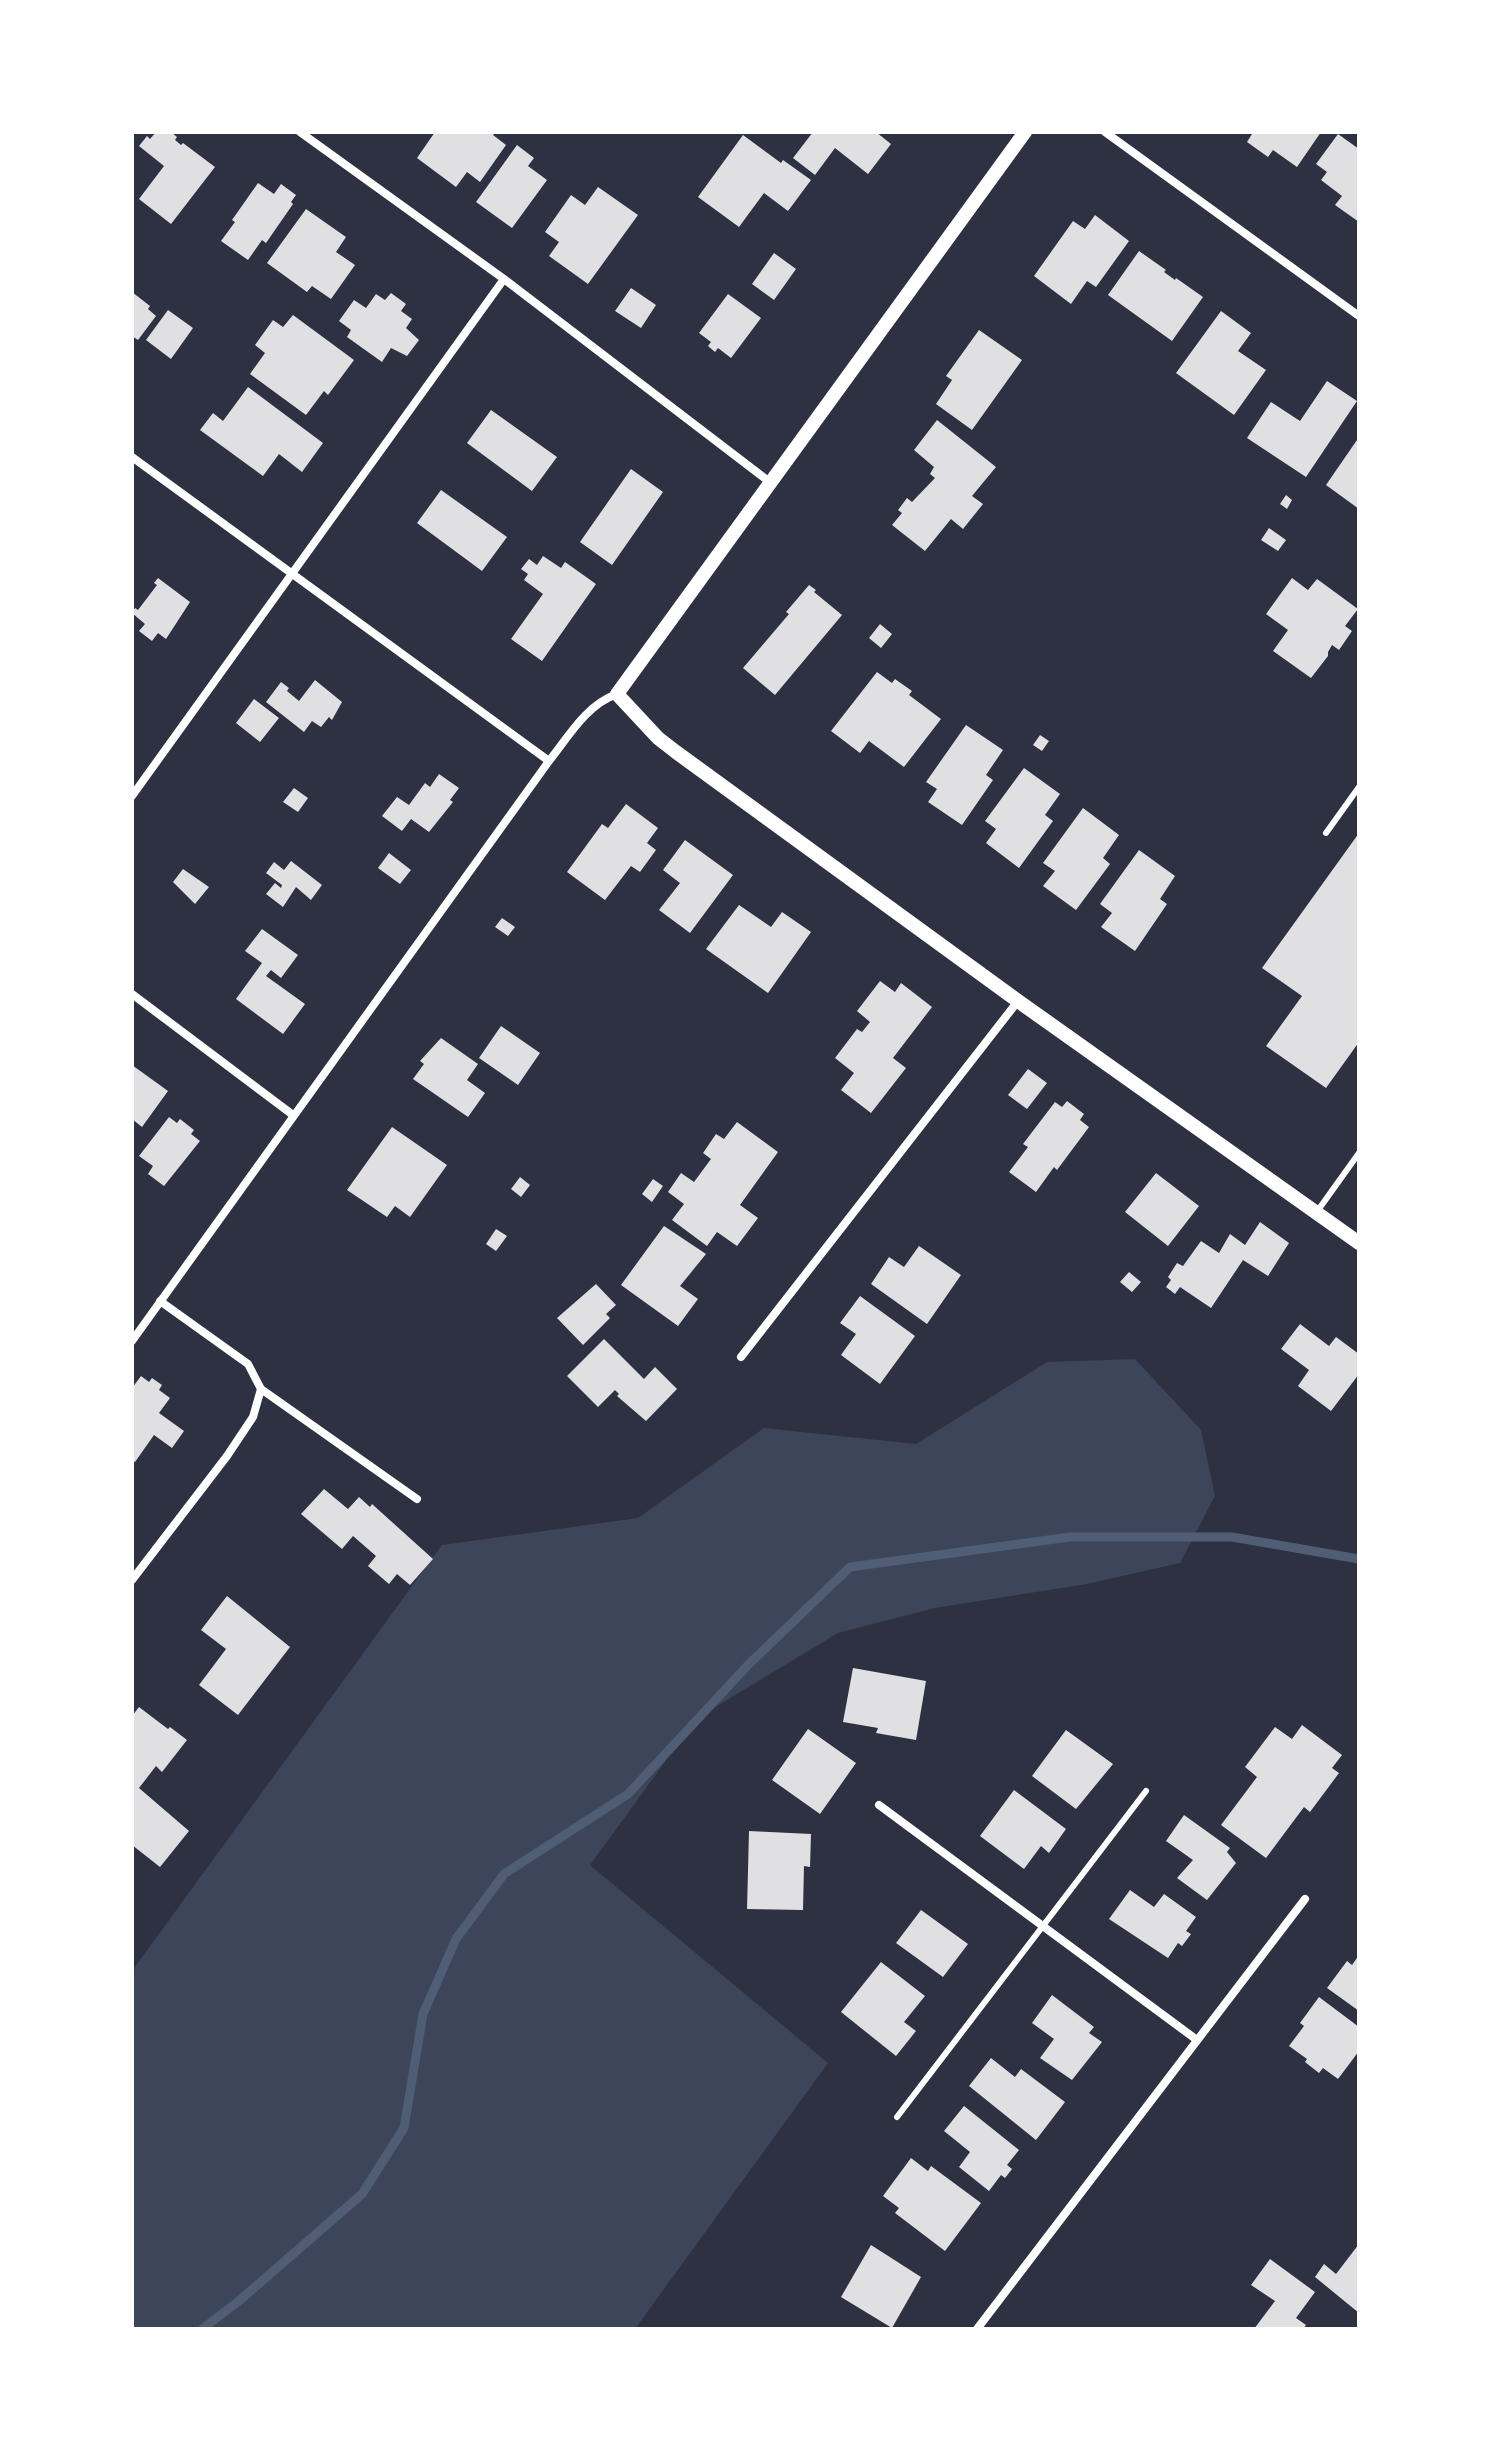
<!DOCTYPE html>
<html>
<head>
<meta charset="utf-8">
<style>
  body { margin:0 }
  #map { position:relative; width:1491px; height:2461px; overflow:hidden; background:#2d3142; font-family:"Source Sans 3",sans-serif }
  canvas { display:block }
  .frame { position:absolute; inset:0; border:134px solid #fff; pointer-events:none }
</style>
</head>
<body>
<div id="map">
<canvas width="1491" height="2461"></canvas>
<div class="frame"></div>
</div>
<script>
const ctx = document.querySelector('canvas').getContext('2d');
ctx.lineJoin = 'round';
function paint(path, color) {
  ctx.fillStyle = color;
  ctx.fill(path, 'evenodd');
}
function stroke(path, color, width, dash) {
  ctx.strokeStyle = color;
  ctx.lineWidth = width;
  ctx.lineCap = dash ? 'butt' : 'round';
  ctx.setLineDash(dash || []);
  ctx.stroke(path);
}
const green = new Path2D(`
  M1135 1359 1201 1430 1215 1496 1180 1563 1087 1584 935 1608 838 1633 697 1718 590 1865 828 2063 635 2329H132V1971L442 1545 638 1518 764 1428 916 1444 1047 1362Z`);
const stream = new Path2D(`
  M202 2329 239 2301 362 2194 404 2128 423 2014 456 1939 504 1874 628 1794 748 1665 850 1567 1070 1537H1232L1359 1559`);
const building = new Path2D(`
  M156 132H171L177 137 175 140 181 145 183 143 215 167 171 224 139 199 164 166 139 146 147 136 150 139Z
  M435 132H495L493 135 506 145 480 182 467 172 456 187 417 158Z
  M813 132H876L891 144 868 174 835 148 815 175 793 158Z
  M1248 132H1321L1297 167 1273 150 1268 157 1247 142 1252 134Z
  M1338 134 1359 149V222L1335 205 1342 196 1321 180 1327 172 1316 164Z
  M743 135 781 163 783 160 811 180 788 211 764 193 739 227 698 197Z
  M517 145 534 158 528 166 547 180 512 228 476 202Z
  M258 183 274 194 281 184 296 195 291 202 293 204 266 243 262 240 248 260 221 241 235 222 232 220Z
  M598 187 638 215 588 284 549 256 559 242 545 232 571 195 585 205Z
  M306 209 346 237 336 252 355 265 331 299 312 286 307 292 267 263Z
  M1095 215 1129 241 1096 287 1087 281 1071 304 1034 276 1073 221 1085 229Z
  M1139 251 1166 270 1164 272 1175 280 1176 278 1203 297 1172 341 1108 295Z
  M774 253 796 269 774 300 752 284Z
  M631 288 656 305 641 328 615 311Z
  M132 292 150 306 148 309 156 316 138 340 132 336Z
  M391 293 406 304 401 311 412 319 406 328 419 340 407 356 391 348 382 362 347 337 351 330 339 321 354 300 366 308 376 294 385 300Z
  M728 294 761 318 731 358 718 348 715 352 708 346 711 342 699 333Z
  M168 310 193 328 171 359 146 340Z
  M1221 311 1251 333 1238 351 1266 370 1234 415 1176 373Z
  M293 315 354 360 328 395 324 391 306 415 250 374 265 353 255 345 273 320 283 327Z
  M979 330 1022 360 972 430 936 404 952 380 946 376Z
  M1327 381 1357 401 1306 477 1247 438 1271 402 1300 421Z
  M248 387 323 443 302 472 279 454 263 476 200 430 213 413 223 421Z
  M491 410 557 457 532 491 467 443Z
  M937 420 996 467 972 496 983 504 963 529 951 519 925 551 892 525 902 513 898 510 907 498 912 502 935 478 930 474 934 467 914 450Z
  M1357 440 1359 442V509L1326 485Z
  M631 469 663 492 612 565 580 542Z
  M441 490 507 537 482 571 417 523Z
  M1286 495 1292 500 1287 509 1280 504Z
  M1269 528 1286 540 1278 551 1261 540Z
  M543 556 561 568 565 562 596 584 542 661 511 639 543 594 524 580 528 574 521 569 529 559 537 565Z
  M158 578 190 602 166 639 158 633 152 641 139 631 145 624 132 613 135 608 138 610 157 585 154 583Z
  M1292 578 1308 590 1317 579 1358 609 1345 626 1352 631 1339 650 1332 645 1328 652V656L1311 678 1273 651 1288 630 1266 614Z
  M809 585 816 590 814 592 842 615 775 695 743 668 789 614 786 612Z
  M880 624 892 634 881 648 869 638Z
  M877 672 892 683 895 679 912 691 909 695 941 719 904 767 869 741 860 753 831 731Z
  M315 680 342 702 332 720 329 717 321 727 312 721 304 732 266 702 281 682 289 688 287 691 299 701Z
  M254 699 279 718 260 742 236 723Z
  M966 725 1003 750 986 775 993 780 962 825 928 802 937 789 926 782Z
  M1040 735 1049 741 1042 751 1033 745Z
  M1024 768 1060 794 1045 815 1053 821 1019 868 986 843 996 829 985 821Z
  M439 774 459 788 450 800 453 802 429 832 411 819 402 831 382 816 397 797 409 805 425 783 430 787Z
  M294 788 308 798 298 812 283 802Z
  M626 804 658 828 647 843 656 850 640 872 631 866 605 900 567 872 602 824 608 828Z
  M1083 808 1119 835 1103 858 1110 864 1076 910 1043 886 1055 871 1043 863Z
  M1359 833V1042L1326 1088 1266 1046 1302 996 1262 968Z
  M685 840 733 875 690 933 659 910 680 883 663 870Z
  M1139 850 1175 876 1160 899 1167 904 1135 951 1101 927 1112 913 1100 904Z
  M389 853 411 870 400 884 378 868Z
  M291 861 322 885 311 900 296 887 283 907 266 894 275 883 281 888 282 885 266 873 274 862 284 870Z
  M183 869 209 887 195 904 173 882Z
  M739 905 771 927 782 912 811 932 768 993 706 949Z
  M502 918 515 927 508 936 495 927Z
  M262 929 298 955 281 978 271 970 266 976 305 1004 283 1034 236 999 262 963 245 951Z
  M880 981 895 992 901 983 932 1007 893 1058 906 1068 871 1113 841 1090 854 1073 835 1058 857 1029 862 1032 870 1022 857 1011Z
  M501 1026 540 1053 518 1085 479 1058Z
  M441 1038 478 1064 467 1080 485 1093 468 1117 413 1079 424 1064 420 1061Z
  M132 1065 168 1091 142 1127 132 1119Z
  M1028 1069 1047 1083 1027 1109 1008 1095Z
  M1067 1101 1084 1114 1080 1120 1089 1127 1057 1170 1054 1167 1036 1192 1009 1172 1028 1147 1023 1144 1055 1102 1062 1107Z
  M169 1117 177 1123 180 1119 194 1130 191 1134 200 1141 164 1186 148 1174 153 1166 139 1156Z
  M737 1122 778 1152 740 1205 758 1218 737 1246 717 1232 707 1246 672 1220 684 1204 668 1192 681 1173 694 1182 711 1159 703 1153 716 1134 724 1139Z
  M392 1127 447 1165 410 1217 395 1206 387 1217 347 1190Z
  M1156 1173 1199 1206 1168 1246 1125 1212Z
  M520 1177 530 1185 521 1197 511 1189Z
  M653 1179 663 1186 652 1202 642 1194Z
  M1260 1222 1289 1243 1268 1276 1243 1260 1211 1308 1180 1287 1175 1294 1166 1287 1171 1280 1168 1277 1177 1263 1183 1266 1201 1241 1219 1253 1230 1234 1245 1245Z
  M664 1226 706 1254 680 1286 698 1299 678 1326 621 1285Z
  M496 1229 507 1236 496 1251 486 1244Z
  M919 1246 961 1275 927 1324 871 1284 889 1257 904 1267Z
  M1129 1272 1141 1282 1132 1292 1120 1282Z
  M596 1284 616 1305 606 1314 610 1318 583 1345 557 1318Z
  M860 1296 915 1336 880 1384 841 1355 856 1334 840 1323Z
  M1300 1324 1329 1346 1336 1337 1359 1354V1374L1331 1411 1298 1386 1309 1370 1281 1349Z
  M604 1339 644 1379 655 1367 677 1389 646 1421 617 1396 619 1394 615 1390 598 1407 567 1376Z
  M141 1376 149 1382 152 1378 162 1385 159 1390 170 1398 159 1413 184 1431 172 1448 154 1435 135 1462 132 1460V1388Z
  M324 1489 348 1509 359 1497 370 1507 372 1504 433 1559 410 1585 397 1574 389 1584 368 1566 376 1556 353 1536 342 1549 301 1514Z
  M227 1596 290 1647 238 1715 199 1685 226 1649 201 1630Z
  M853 1668 926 1681 916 1740 876 1733 878 1728 843 1722Z
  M139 1707 168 1729 170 1727 187 1740 162 1772 156 1766 139 1788 189 1831 160 1867 132 1845V1716Z
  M1302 1725 1342 1755 1332 1768 1339 1773 1310 1812 1304 1807 1266 1858 1221 1825 1257 1777 1245 1767 1275 1727 1292 1739Z
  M808 1729 856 1763 820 1814 772 1780Z
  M1066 1730 1113 1764 1076 1809 1032 1776Z
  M1014 1790 1066 1829 1049 1853 1041 1846 1024 1869 980 1836Z
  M1184 1815 1230 1848 1227 1852 1236 1863 1207 1900 1177 1878 1193 1860 1166 1841Z
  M749 1831 811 1834 810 1867 804 1866 803 1910 747 1909Z
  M1130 1890 1154 1907 1164 1894 1196 1917 1186 1931 1191 1934 1182 1946 1178 1943 1168 1958 1109 1919Z
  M921 1910 968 1944 943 1977 896 1943Z
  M1359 1955V2011L1327 1988 1347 1961 1352 1965Z
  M881 1962 925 1996 904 2022 916 2031 896 2056 841 2012Z
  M1052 1995 1094 2027 1089 2033 1102 2042 1072 2080 1040 2058 1054 2039 1032 2023Z
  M1319 1997 1359 2027V2051L1338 2079 1323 2068 1319 2073 1305 2062 1307 2059 1289 2046 1304 2026 1300 2023Z
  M991 2058 1015 2077 1021 2069 1065 2102 1036 2140 969 2086Z
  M964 2106 1019 2150 1007 2165 1012 2169 1005 2178 1001 2175 989 2191 959 2167 970 2152 944 2131Z
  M911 2158 928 2171 931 2166 981 2203 945 2251 895 2213 899 2208 883 2196Z
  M1359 2244V2313L1315 2277 1324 2264 1336 2274Z
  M871 2245 921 2277 892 2328 841 2297Z
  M1270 2259 1315 2292 1296 2318 1306 2325 1303 2329H1254L1275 2301 1251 2285Z`);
const service = new Path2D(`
  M1326 833 1359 787
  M1316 1213 1359 1153
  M897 2117 1146 1791`);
const minor = new Path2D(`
  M300 132 504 279 771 483
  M1105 132 1359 316
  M132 457 549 761
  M132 796 504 279
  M132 994 293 1115
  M160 1301 248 1364 261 1389 417 1499
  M132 1341 549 761C569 736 586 705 617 694
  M741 1357 1018 1001
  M132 1580 227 1456 253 1417 261 1389
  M879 1805 1197 2040
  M977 2329 1305 1899`);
const tertiary = new Path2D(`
  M1025 132 617 694 658 738 676 752 1018 1001 1359 1243`);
paint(green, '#3c4559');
stroke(stream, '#4f5d75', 9);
paint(building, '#e0e0e3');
stroke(service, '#fff', 6);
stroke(minor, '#fff', 8);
stroke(tertiary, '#fff', 14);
</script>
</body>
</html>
